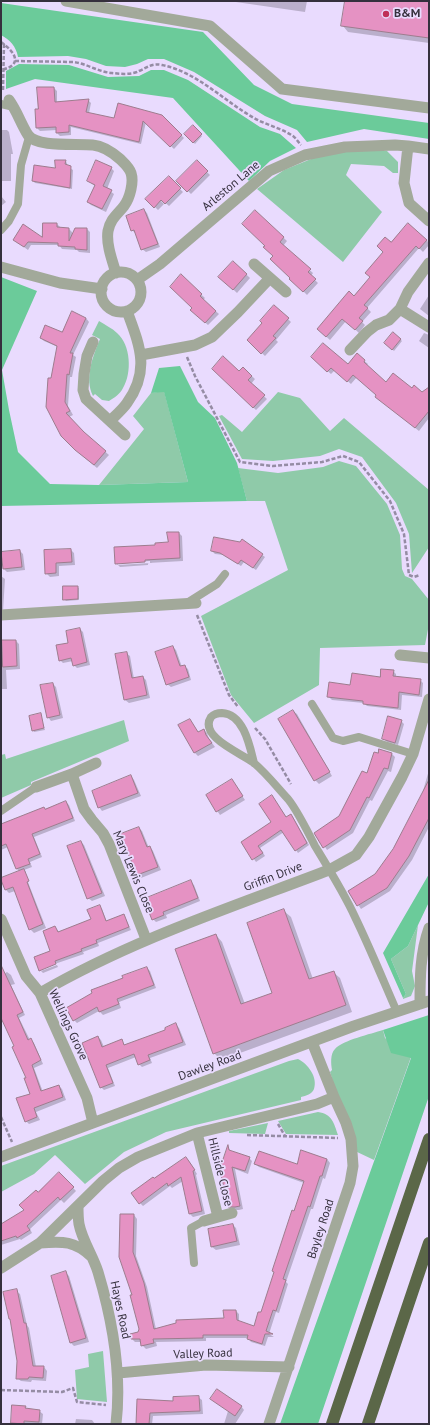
<!DOCTYPE html>
<html>
<head>
<meta charset="utf-8">
<style>
  body { margin:0 }
  #map { position:relative; width:430px; height:1425px; overflow:hidden; background:#e9dbfe; font-family:"PT Sans",sans-serif }
  canvas { display:block }
  .frame { position:absolute; inset:0; border:2px solid #35303d; pointer-events:none }
</style>
</head>
<body>
<div id="map">
<canvas width="430" height="1425"></canvas>
<div class="frame"></div>
</div>
<script>
const ctx = document.querySelector('canvas').getContext('2d');
ctx.lineJoin = 'round';
function paint(path, color) {
  ctx.fillStyle = color;
  ctx.fill(path, 'evenodd');
}
function stroke(path, color, width, dash) {
  ctx.strokeStyle = color;
  ctx.lineWidth = width;
  ctx.lineCap = dash ? 'butt' : 'round';
  ctx.setLineDash(dash || []);
  ctx.stroke(path);
}
function label(font, color, halo, rows, align = 'center') {
  ctx.font = font + ' "PT Sans",sans-serif';
  ctx.lineWidth = 3.5;
  ctx.setLineDash([]);
  ctx.textBaseline = 'middle';
  ctx.strokeStyle = halo;
  ctx.fillStyle = color;
  for (const [text, x, y, turn = 0] of rows) {
    ctx.save();
    ctx.translate(x, y);
    ctx.rotate((+turn || 0) * Math.PI / 180);
    ctx.textAlign = isNaN(turn) ? turn : align;
    if (halo) ctx.strokeText(text, 0, 0);
    ctx.fillText(text, 0, 0);
    ctx.restore();
  }
}
const green = new Path2D(`
  M350 151H387L398 162V173H393L384 166 351 164 346 175 382 212 343 262 257 189 284 170 316 157Z
  M99 321C105 325 112 328 117 333 131 345 132 373 123 388 120 394 114 398 109 401L102 400 95 394 93 396C84 378 93 356 100 339L92 335Z
  M164 391 188 482 99 485 144 429 133 416 151 393Z
  M278 392 300 398 330 431 344 418 429 490V547L412 573 409 534 396 503 362 457 339 449 320 456 273 461 242 459 219 416 222 415 242 432Z
  M339 461 356 466 387 504 400 535 402 569 405 576 412 579 429 600V624L425 645 320 648 319 685 254 723 231 695 201 616 288 570 265 501H247L238 468 278 473 323 467Z
  M124 720 129 741 31 782V785L1 798V755L5 754 6 759Z
  M418 925 412 971 415 986 411 996 403 999V998L406 994 391 959 408 946Z
  M383 1030 385 1038 411 1057 374 1160 355 1151 330 1072 332 1070C331 1064 330 1054 335 1049 343 1040 371 1034 383 1030Z
  M298 1059C308 1064 318 1077 314 1089 312 1094 306 1096 301 1097V1100L166 1132 124 1152 85 1184 55 1155 34 1174 1 1192V1166L289 1061Z
  M318 1112C332 1114 334 1123 338 1135L286 1134 278 1121Z
  M268 1123 265 1134 229 1133V1131Z
  M103 1351 107 1402 77 1399 75 1370 89 1367 88 1354Z`);
const forest = new Path2D(`
  M1 3 203 32 254 85 292 104 429 123V139L364 129 307 142 297 130 265 116 194 72 164 59H148L137 64 125 67 106 66 86 59 68 56 18 57C16 46 10 40 1 35Z
  M19 64 69 65 108 77 139 76 151 70H164L188 80 260 127 280 134 296 148 270 161 249 181 173 98 35 79 6 89V71Z
  M1 277 37 291 2 370 9 410 18 452 50 484 99 485 188 482 164 392 151 393 159 368 180 366 198 402 215 418 237 463 247 501 1 506Z
  M429 874V902L408 946 391 959 406 994 403 998 383 953Z
  M429 1015V1096L318 1424H280L411 1058 391 1053 383 1030Z`);
const shadow = new Path2D(`
  M229 1H307L305 12Z
  M345 1H429V43L348 32 343 26 346 1Z
  M54 88 57 91V102L88 100 91 103 89 113 115 119 161 115 184 138 174 149 146 122 141 144 71 127V135L60 136 57 133V130L40 131 37 128 39 110Z
  M193 127 202 136 195 144 186 134Z
  M1 130H7L9 132 13 154H11V181H1Z
  M65 161 67 163V166L73 170 72 189 35 183 33 181 56 169Z
  M197 162 210 175 191 194 178 181Z
  M111 168 114 171 107 189 114 194 106 212 91 205 88 202 95 186 88 181Z
  M169 178 183 192 169 206 162 200 161 201 164 204 158 210 147 199Z
  M1 196 6 202 1 206Z
  M144 210 147 213 160 247 146 252 142 249 135 233 132 230Z
  M255 211 287 241 283 246 313 273 311 276 318 283 307 295 291 279 292 278 266 246Z
  M57 224 61 228 69 229 72 232V236L87 229 90 232V253L79 252 77 250 62 249 59 245H31L28 250 14 240 43 239Z
  M408 224 427 240 429 245 423 252 419 248 367 308 371 312 362 322 365 325 359 333 346 321 330 340 321 332 371 277 391 244Z
  M233 262 250 278 237 293 220 277Z
  M181 276 205 298 203 300 219 314 208 325 191 310 193 308Z
  M429 295V316L420 309Z
  M274 306 291 322 276 340 278 342 265 356 248 340 264 323Z
  M86 318 89 322 73 355 76 357 72 377H70L68 406 73 415 69 417 84 433 109 455 97 468 79 453 52 379 58 347 44 341 41 338 63 333Z
  M393 333 402 341 394 351 385 343Z
  M424 333 429 335V348L419 341Z
  M357 355 368 364 366 366 386 384 412 389 422 393 429 394V418L419 431 380 400 377 395 357 377 351 384 335 370 331 374 315 360 348 365Z
  M243 368 255 379 251 384 267 399 256 410 213 369 239 372Z
  M179 533 182 536 183 561 148 563V565L120 567 116 563 156 546 169 543ZM150 561V563L118 565V563Z
  M242 541 265 557 256 570 244 562 241 566 224 555 215 554 212 551 241 543Z
  M71 550 74 553 75 565 59 566V576L50 577 46 573 45 551Z
  M20 551 23 554 25 570 7 572 4 569Z
  M1 576 5 579 3 611H1Z
  M77 587 79 588V600L66 601 64 599Z
  M80 629 83 632 90 665 77 668 74 665 73 661 63 663 60 660 69 644Z
  M1 641H16L19 644 20 669 6 670 7 689H1Z
  M173 647 176 650 182 667 184 666 188 669 191 680 171 687 167 684Z
  M126 653 130 656 134 679 143 677 146 680 150 698 129 703 125 700Z
  M393 671 396 674V677L420 680 423 683 422 697 402 695 401 710 367 706 364 703 332 700 329 697 351 686 381 678Z
  M53 684 56 687 63 718 51 721 48 717Z
  M293 711 297 714 332 776 319 784 315 780 280 719Z
  M40 714 45 730 34 732 33 730Z
  M190 720 199 733 204 730 207 733 209 739 215 747 198 756 195 753Z
  M401 721 404 724 398 745 387 742 383 738Z
  M392 754 395 757 391 772 388 771 372 801 370 800 353 833 327 850 316 833 340 816 368 775Z
  M429 770V827L412 860 390 891 361 909 349 891 376 874 394 850 421 798Z
  M131 776 134 780 141 796 102 811 99 807Z
  M232 781 245 800 220 815 207 796Z
  M274 799 287 818 293 817 309 845 298 853 284 832 260 848 265 856 256 862 242 842 272 822Z
  M66 802 69 805 75 821 34 837 42 857 30 862 32 867 24 870 26 872H24L46 928 34 933 30 929 15 891 9 893 6 890 1 878 19 871 17 869 8 847 1 850V826Z
  M139 828 142 831 149 848 150 847 153 851 161 870 141 878 138 875 128 849 126 850 123 847 119 836Z
  M81 842 84 845 105 896 92 901 88 898Z
  M190 882 194 885 200 901 166 915 167 918 156 922 153 919Z
  M100 907 102 909 107 922 123 916 126 919 131 930 98 943 99 946 83 952 84 954 40 969 52 952 55 927 59 932 92 919Z
  M284 911 291 917 313 979 333 972 340 978 352 1012 221 1060 214 1053 216 935 222 942 245 1004 274 993Z
  M57 965 58 967 43 973 41 971Z
  M147 968 150 971 156 988 119 1002 121 1008 103 1015 99 1011 77 1023 74 1020 124 978Z
  M7 972 11 975 15 984 11 985 25 1015 19 1018 30 1040H31L34 1043 43 1064 34 1068 43 1092 59 1086 62 1089 66 1100 36 1112 40 1120 29 1124 26 1121 31 1094 27 1078 15 1047 1 1016V973L2 975Z
  M176 1025 179 1028 186 1045 150 1058 152 1063 142 1067 139 1064 136 1057 108 1068 115 1086 104 1090 101 1087 98 1037 101 1040 104 1047 121 1041 125 1045 167 1031Z
  M228 1147 231 1152 249 1158 252 1161 248 1174 235 1169 243 1209 239 1210H232L228 1206Z
  M302 1151 327 1159 330 1163 325 1179 323 1178 313 1209H311L286 1282 288 1284 279 1313 276 1312 269 1334 274 1337H268L265 1346 251 1342 248 1338H206V1341L156 1342 157 1346 146 1349 142 1345V1342H135L132 1339 139 1333 140 1329 133 1296 120 1256 134 1215 137 1219 136 1256 147 1287 156 1329 225 1319 236 1311 239 1314V1322L254 1328 262 1314 304 1183 259 1167 255 1164 298 1165Z
  M189 1161 197 1174 196 1175 205 1214 193 1217 190 1214 183 1181 172 1188 170 1186 143 1206 140 1203 154 1180Z
  M59 1173 76 1191 64 1203 61 1200 30 1229 32 1233 21 1240 20 1239 1 1245V1225L25 1210 38 1193Z
  M233 1225 236 1228 240 1245 216 1250 212 1247Z
  M66 1273 69 1276 89 1342 74 1346 71 1343 52 1277Z
  M16 1291 20 1294 27 1325 29 1328 36 1367H44L47 1371 46 1381 32 1380 31 1382 21 1381 17 1378 18 1361Z
  M198 1397 202 1400 203 1414 153 1416 152 1424H137L138 1400 174 1402Z
  M13 1406 25 1407 28 1410 39 1411 43 1414 42 1424H11Z
  M241 1406 244 1410 235 1424H224L228 1411Z
  M76 1419 92 1420 95 1424H75Z`);
const building = new Path2D(`
  M345 1H429V38L341 26Z
  M37 87H54L55 102 89 99 86 112 114 118 118 103 162 115 182 135 170 147 143 121 139 142 69 125V132L56 133V127L36 128 35 109H38Z
  M193 125 202 134 193 143 184 134Z
  M55 160H66L65 164 71 166 70 188 32 181 34 165 55 168Z
  M96 160 112 167 103 186 112 190 102 209 87 202 95 185 87 181Z
  M197 160 208 171 187 192 176 181Z
  M169 176 181 188 165 204 161 200 154 208 145 199Z
  M144 209 158 244 141 250 134 230 131 231 126 216Z
  M255 210 284 237 280 242 311 269 308 272 316 279 303 292 289 279 290 278 270 259 273 256 263 247 265 246 242 224Z
  M43 223H57V227L69 228V241L75 228H87V250L75 249V247L58 246V243L28 242 24 247 13 240 23 224 42 237Z
  M408 223 427 240 419 249 416 246 364 305 368 308 359 318 363 321 355 330 342 319 326 337 317 329 349 291 354 296 370 277 365 273 383 252 377 246 385 237 391 242Z
  M233 261 247 274 233 290 218 277Z
  M181 274 202 294 200 296 216 311 205 323 190 310 192 308 170 287Z
  M274 305 289 318 273 336 276 338 261 354 247 340 262 323 260 321Z
  M72 311 86 318 70 353H73L69 375 67 374 65 402 70 411 66 413 84 432 106 451 94 465 75 450 61 436 46 407 48 378H51L57 346 40 338 45 325 62 332Z
  M393 332 401 339 392 350 384 343Z
  M323 343 348 364 357 353 365 360 364 362 386 382 393 373 412 388 414 385 422 392 429 387V411L415 428 375 397 376 395 353 375 347 382 331 368 327 372 311 357Z
  M223 356 239 371 243 367 252 376 248 380 265 395 253 408 212 369Z
  M167 532H179L180 558 145 560V562L115 564 114 547 155 545V543L168 542Z
  M214 537 240 542 242 539 263 554 253 568 241 560 238 564 220 553 211 551Z
  M71 549 72 562 56 563V573L45 574 44 550Z
  M20 550 22 567 3 569 1 552Z
  M63 586H78V599L63 600Z
  M80 628 87 662 73 666 71 658 59 661 56 645 68 643 66 631Z
  M2 640H16L17 666 3 667Z
  M173 646 180 666 185 665 189 677 166 685 155 652Z
  M127 652 132 678 143 676 147 695 124 700 115 654Z
  M381 669 394 670 393 676 421 679 419 695 399 692 398 708 363 704V701L327 697 329 682 350 685 352 673 380 677Z
  M53 683 60 715 47 718 40 685Z
  M293 710 330 772 314 781 278 719Z
  M41 713 44 728 32 731 29 716Z
  M388 716 402 720 395 743 382 739Z
  M190 719 198 732 204 729 206 735 212 743 194 753 178 725Z
  M379 749 392 753 388 769 384 768 369 798 367 797 350 830 323 848 314 833 339 816 362 771 367 773 374 752 378 753Z
  M131 775 138 793 98 808 92 791Z
  M232 779 243 796 216 812 206 795Z
  M429 780V818L409 856 387 888 357 906 348 891 375 874 393 849Z
  M272 795 286 817 291 814 307 843 295 851 281 830 258 846 263 853 252 860 241 842 271 822 259 804Z
  M66 801 73 818 32 834 40 854 28 859 30 864 16 869 6 844 1 846V824L44 807 45 809Z
  M139 827 147 847 150 846 158 867 137 875 125 846 122 847 118 835Z
  M81 841 102 893 87 899 67 846Z
  M24 869 29 881 27 882 43 924 29 930 13 887 5 890 1 880V878Z
  M191 880 198 898 163 912 164 915 152 920 144 899Z
  M100 905 106 921 124 914 129 927 96 940 97 943 81 949 82 951 55 961 56 964 39 971 34 957 50 951 43 931 55 926 58 932 91 919 87 910Z
  M284 909 309 979 334 971 346 1005 213 1054 175 949 216 934 241 1004 272 993 247 923Z
  M1 965 23 1012 17 1015 28 1040 31 1038 41 1060 32 1065 41 1091 59 1085 63 1097 34 1108 37 1117 25 1122 16 1098 30 1094 24 1078H26L12 1047 14 1046 1 1018Z
  M147 967 154 985 117 999 119 1004 99 1012 97 1007 73 1021 66 1008 92 993 91 990 123 978 122 976Z
  M176 1023 183 1042 148 1055 150 1060 138 1065 134 1054 106 1065 113 1083 100 1088 82 1043 98 1036 102 1047 122 1039 124 1045 165 1030V1028Z
  M228 1145 229 1150 250 1157 245 1171 232 1167 240 1206 235 1207H228L220 1169Z
  M301 1150 327 1159 322 1176H320L310 1207 308 1206 283 1279 286 1280 276 1311 273 1310 266 1331 273 1334H265L262 1344 247 1339 248 1335H203V1338L153 1339 154 1343 141 1346 140 1339H131L130 1334 138 1332 139 1329 130 1295H132L119 1257 120 1214H134L133 1252 144 1283 154 1329 176 1323V1320L224 1318 223 1310H236L237 1320 254 1326 258 1312H261L274 1272 272 1271 292 1210 294 1211 304 1181 254 1164 259 1151 297 1164Z
  M186 1157 195 1170 193 1171 202 1211 189 1214 181 1177 168 1186 167 1183 139 1204 131 1193 153 1177 154 1178Z
  M59 1172 74 1187 60 1200 58 1197 27 1226 30 1230 17 1238 16 1236 1 1241V1224L24 1210 19 1205 36 1190 38 1192Z
  M233 1224 237 1241 211 1247 208 1229Z
  M66 1271 86 1338 70 1343 51 1276Z
  M17 1289 24 1323H26L33 1366H44L43 1378 29 1377 28 1379H16L17 1361 10 1319H9L3 1292Z
  M217 1389 242 1406 235 1416 210 1399Z
  M199 1396 200 1411 150 1413 149 1424H136L137 1399 173 1401V1397Z
  M12 1405 26 1406 25 1408 40 1410 39 1422 24 1421V1424L11 1423Z`);
const path = new Path2D(`
  M1 42C15 52 24 65 1 70
  M15 61 74 62C87 64 99 72 112 73 120 74 132 75 139 71 148 67 152 63 162 65 197 72 224 101 254 118 266 125 281 128 293 136 296 138 298 142 301 145
  M3 90 4 44
  M187 357 195 376 240 462 273 466 322 462 343 456 359 462 390 501 404 534 409 575 414 577 420 575
  M197 615 229 695 238 707
  M255 728 265 739 291 784
  M1 1117 12 1142
  M278 1124 285 1136
  M247 1135 338 1138
  M1 1390 62 1392 73 1388 77 1402 106 1405`);
const service = new Path2D(`
  M1 104 14 107
  M1 230 9 221 18 204 21 165 29 137
  M187 603 217 584 225 574
  M312 704 333 738 343 741 359 737 413 754
  M254 763C250 747 244 714 222 713 218 713 214 714 211 717 198 737 243 754 254 763 266 773 277 787 288 799 297 810 308 832 315 846 329 869 344 893 355 917 370 948 383 980 397 1012
  M1 811 36 787
  M194 1263 191 1228 204 1221`);
const minor = new Path2D(`
  M66 1 210 26 282 89 429 108
  M9 100C17 111 21 124 28 135 37 148 78 143 93 145 103 146 112 152 120 159 124 163 129 167 131 173 134 182 130 198 124 206 118 214 110 219 108 231 106 244 112 260 116 273
  M408 146 404 183 409 203 429 221
  M429 263 408 292 400 309 429 327
  M254 264 286 292
  M1 267 60 283 102 289
  M101 292a20 20 0 1 1 40 0a20 20 0 1 1-40 0Z
  M137 280 160 264 269 171 305 155 345 147 395 145 408 146 429 149
  M93 342 87 356 84 374 83 390 86 399 125 435
  M350 350 367 332 376 325 389 320 400 309
  M141 355 195 345 212 337 238 312 270 278
  M110 421C116 415 123 409 127 403 151 370 139 344 127 311
  M1 615 196 603
  M400 655 429 658
  M72 774 84 809 92 820 103 833 109 844 146 939
  M36 787 72 774 96 763
  M1 919 26 976 40 993 87 1098 93 1123
  M40 993C131 940 232 907 329 870L356 855 369 837 402 777 413 754 429 699
  M420 1004C420 978 420 953 429 928
  M197 1133 218 1217
  M1 1157 354 1026 429 1001
  M78 1206C78 1211 78 1218 79 1224 82 1240 93 1256 98 1272 113 1322 122 1373 116 1424
  M204 1221 232 1213
  M40 1243C63 1241 75 1241 92 1257
  M1 1268 40 1243 103 1181 119 1168 138 1157 197 1133 317 1104 334 1097
  M118 1373 206 1365 289 1367
  M269 1424 350 1183 353 1166 351 1139 346 1123 334 1097 312 1042`);
const motorway = new Path2D(`
  M332 1424 429 1139
  M368 1424 429 1243`);
const markers = [
  [386,14,4,"#bf3059"]
];
const poiNames = [
  ["B&M",394,14]
];
const streetNames = [
  ["Arleston Lane",231,186,-40],
  ["Mary Lewis Close",133,872,67],
  ["Griffin Drive",273,877,-21],
  ["Wellings Grove",68,1025,65],
  ["Dawley Road",210,1066,-20],
  ["Hillside Close",220,1172,76],
  ["Bayley Road",321,1229,-72],
  ["Hayes Road",120,1310,78],
  ["Valley Road",203,1354,-2]
];
paint(green, '#8fcaa9');
paint(forest, '#6bcb9a');
paint(shadow, '#0003');
paint(building, '#e592c3');
stroke(building, '#9d7c8e', 1);
stroke(path, '#958ca4', 2.5, [4, 2]);
stroke(service, '#a2a99a', 8);
stroke(minor, '#a2a99a', 11);
stroke(motorway, '#5b6748', 12);
for (const [x, y, r, color] of markers) {
  const dot = new Path2D();
  dot.arc(x, y, r, 0, 2 * Math.PI);
  ctx.fillStyle = color;
  ctx.fill(dot);
  stroke(dot, '#e9dbfe', 1.5);
}
label('bold 12px', '#35303d', '#e9dbfe', poiNames, 'left');
label('12px', '#35303d', '#e9dbfe', streetNames);
</script>
</body>
</html>
